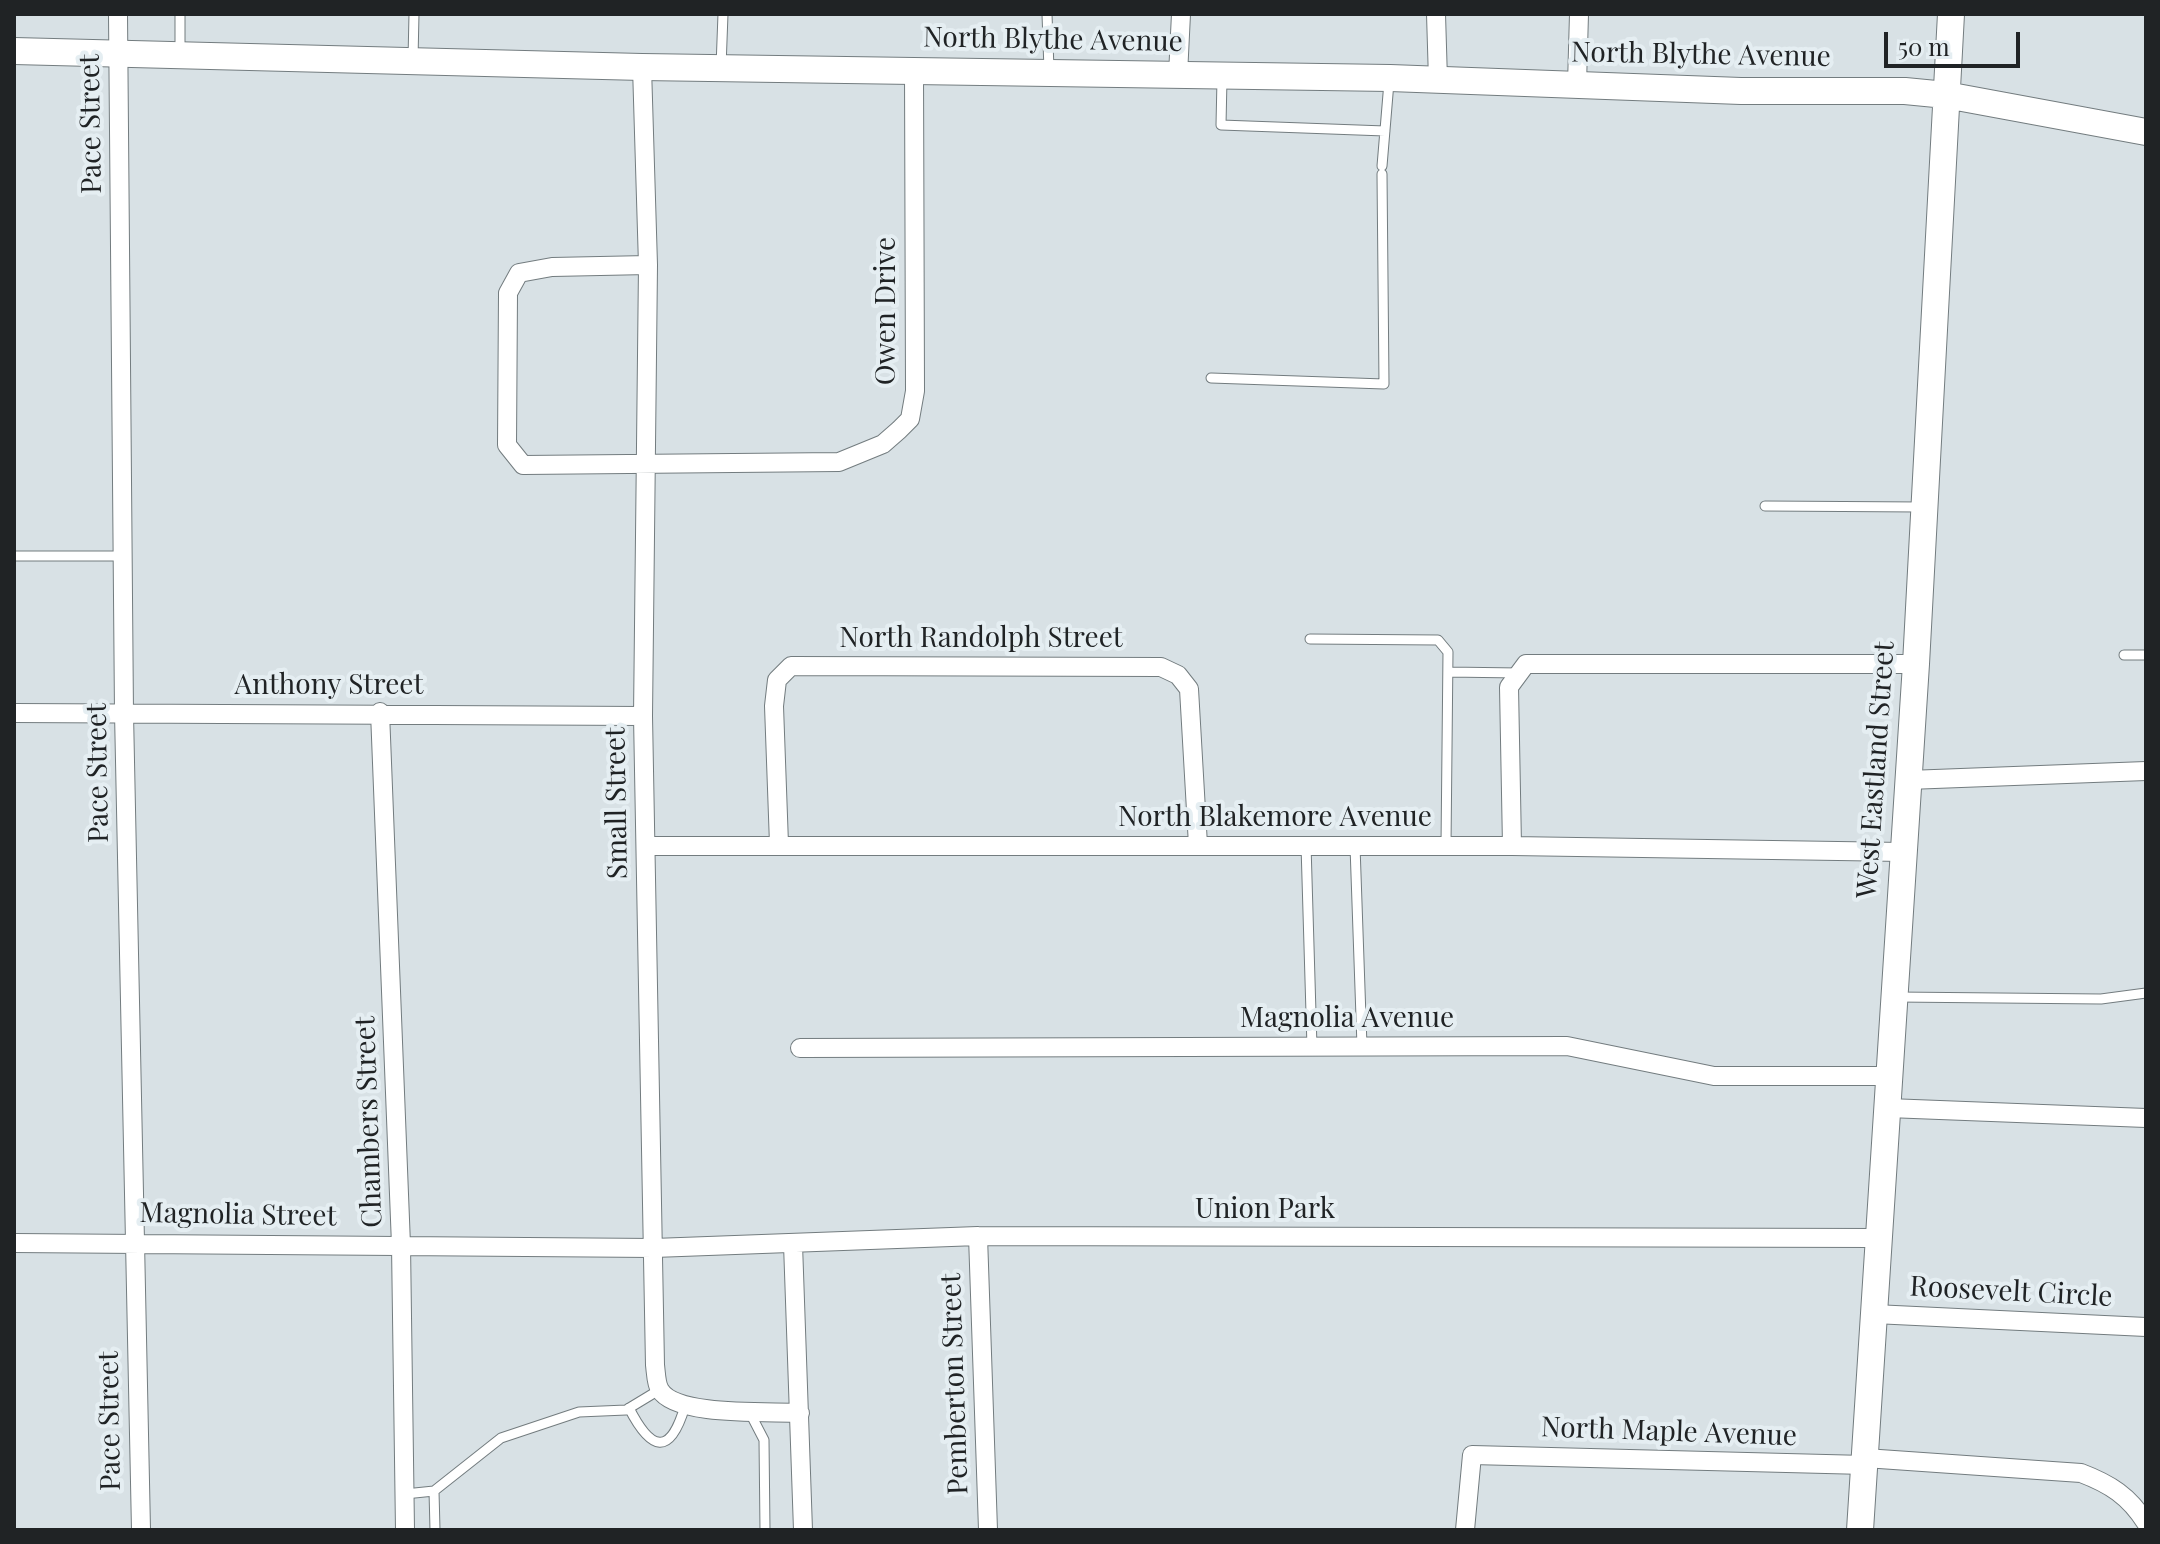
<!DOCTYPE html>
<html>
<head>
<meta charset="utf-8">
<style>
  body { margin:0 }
  #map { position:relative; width:2160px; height:1544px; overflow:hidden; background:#d8e1e5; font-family:"Playfair Display",serif }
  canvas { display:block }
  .frame { position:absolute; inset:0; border:16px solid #202325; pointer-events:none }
  .scale { position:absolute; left:1884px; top:32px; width:136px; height:36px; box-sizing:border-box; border:4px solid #202325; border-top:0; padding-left:10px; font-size:24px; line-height:28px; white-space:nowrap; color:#202325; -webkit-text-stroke:6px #e5eef2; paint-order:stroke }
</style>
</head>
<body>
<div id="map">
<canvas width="2160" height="1544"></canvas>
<div class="frame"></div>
<div class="scale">50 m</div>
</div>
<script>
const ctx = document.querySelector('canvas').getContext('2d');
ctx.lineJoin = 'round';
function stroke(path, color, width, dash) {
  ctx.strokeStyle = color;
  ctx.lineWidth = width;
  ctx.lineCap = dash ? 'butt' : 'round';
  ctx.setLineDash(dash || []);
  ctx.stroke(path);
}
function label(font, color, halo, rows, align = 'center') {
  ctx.font = font + ' "Playfair Display",serif';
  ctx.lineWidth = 8;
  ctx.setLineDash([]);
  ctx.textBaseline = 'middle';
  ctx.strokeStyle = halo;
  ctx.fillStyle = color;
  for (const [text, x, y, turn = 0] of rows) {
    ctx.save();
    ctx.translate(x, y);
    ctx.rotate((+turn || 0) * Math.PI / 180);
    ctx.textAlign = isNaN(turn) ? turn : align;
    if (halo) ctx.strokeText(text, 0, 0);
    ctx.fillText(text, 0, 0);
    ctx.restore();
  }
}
const lane = new Path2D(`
  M1047 14 1049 70
  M180 55V14
  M413 59 414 14
  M721 67 723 14
  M1222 79 1221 125 1385 131
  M1382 166 1389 82
  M1211 378 1384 384 1382 174
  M1765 506 1920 507
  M14 556H122
  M1310 639 1438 640 1448 652 1446 845
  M2124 655H2146
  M1448 672 1519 673
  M1306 845 1312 1047
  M1355 846 1362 1046
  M1896 997 2101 999 2146 993
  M629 1408C651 1451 670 1457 685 1406
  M750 1413 764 1440 765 1530
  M434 1491 435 1530
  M405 1494 434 1491 501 1438 579 1412 626 1410 659 1390`);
const street = new Path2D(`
  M118 14 124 713 141 1530
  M1436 14 1438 80
  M642 67 648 265 643 716 655 1365C656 1372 656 1384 660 1390 676 1417 770 1411 800 1413
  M1178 75 1181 14
  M1577 84 1579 14
  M648 265 552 267 519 273 508 293 507 445 523 465 839 462 883 444 899 430 910 419 915 391 914 70
  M380 712 401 1245 405 1530
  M14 713 643 716
  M1908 780 2146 771
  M779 844 774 706 777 680 791 666 1161 667 1178 675 1189 689 1198 845
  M646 846H1512L1903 852
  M1512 846 1509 687 1526 664H1916
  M800 1048 1567 1046 1714 1076H1890
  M1888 1108 2146 1118
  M978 1236 988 1530
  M14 1243 654 1248 978 1236 1877 1238
  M793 1244 803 1530
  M1874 1314 2146 1327
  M1865 1458 2081 1473C2110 1484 2129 1496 2146 1523
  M1465 1530 1472 1455 1865 1465`);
const secondary = new Path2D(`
  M14 51 642 67 1390 78 1741 91H1905L1946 95 2146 132
  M1860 1530 1916 664 1951 14`);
const streetNames = [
  ["North Blythe Avenue",1053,40,1],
  ["North Blythe Avenue",1701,55,1],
  ["Pace Street",91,124,-91],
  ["Owen Drive",886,311,-90],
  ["North Randolph Street",981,638],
  ["Anthony Street",329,685],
  ["West Eastland Street",1876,770,-86],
  ["Pace Street",98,773,-91],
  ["Small Street",617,803,-91],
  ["North Blakemore Avenue",1275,817],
  ["Magnolia Avenue",1347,1018],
  ["Chambers Street",369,1122,-92],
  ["Union Park",1265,1209],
  ["Magnolia Street",238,1215,1],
  ["Roosevelt Circle",2011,1292,3],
  ["Pemberton Street",955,1384,-92],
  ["Pace Street",110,1421,-91],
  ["North Maple Avenue",1669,1432,2]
];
stroke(lane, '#737c7f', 11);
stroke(street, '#737c7f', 20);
stroke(secondary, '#737c7f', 28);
stroke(lane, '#fff', 9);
stroke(street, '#fff', 18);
stroke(secondary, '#fff', 26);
label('28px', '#202325', '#e5eef2', streetNames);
</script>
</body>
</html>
